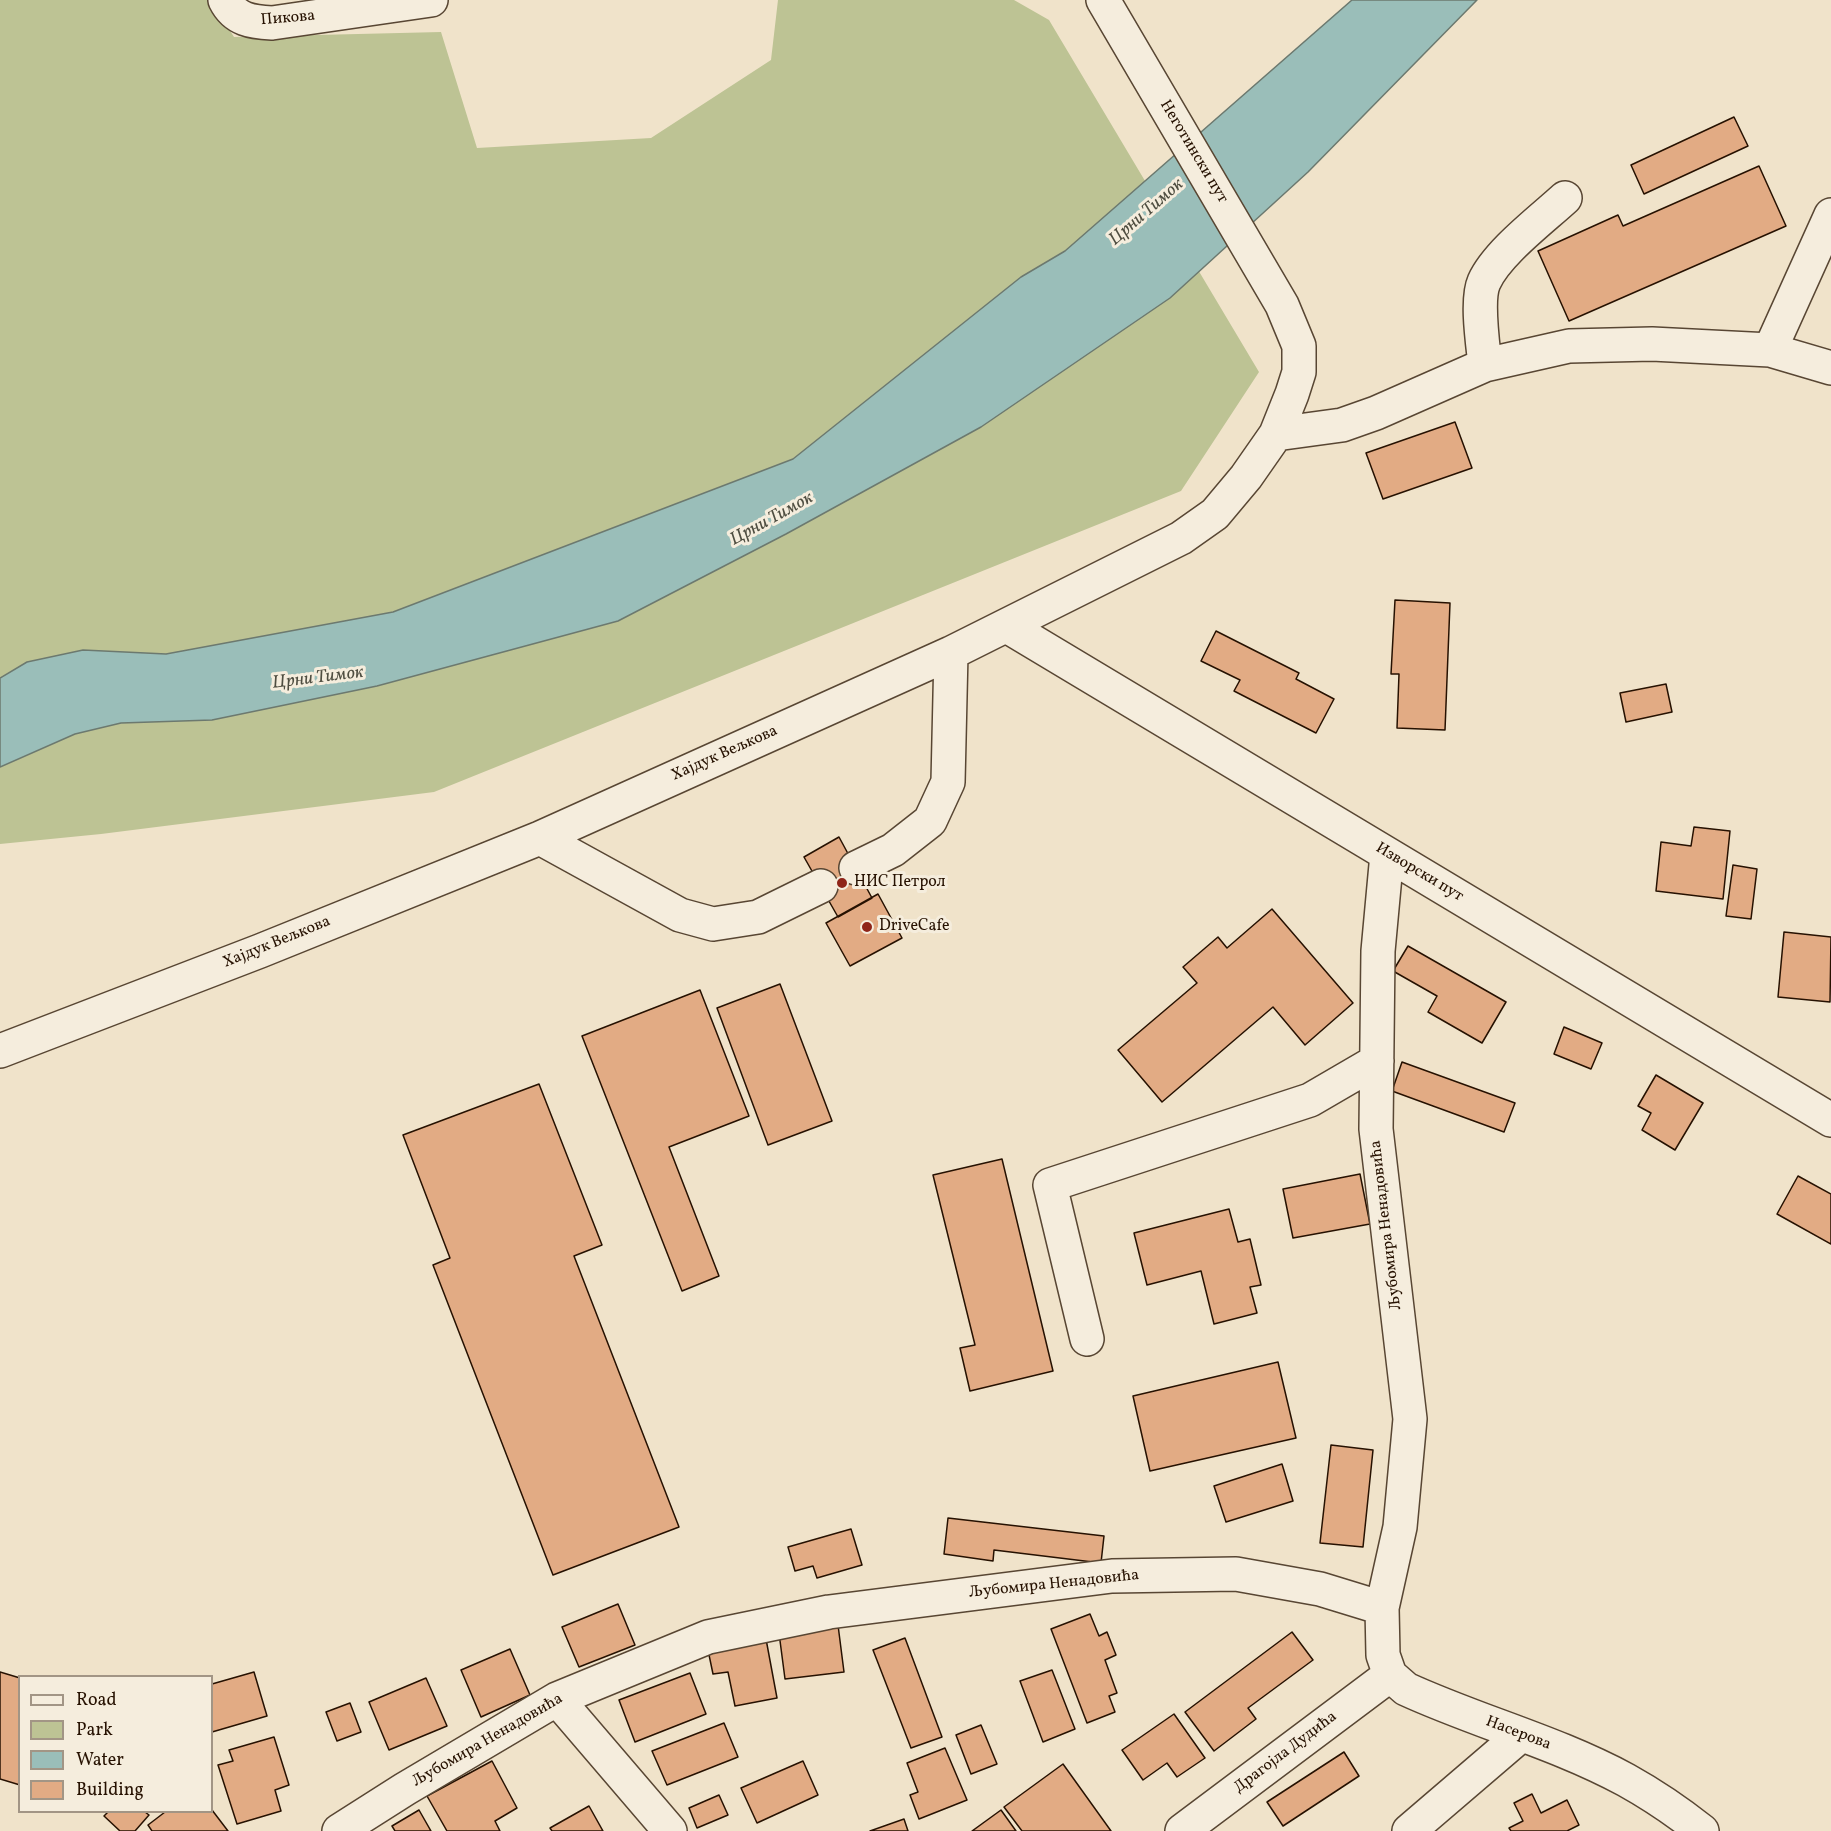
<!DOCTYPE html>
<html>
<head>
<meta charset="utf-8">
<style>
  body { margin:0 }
  #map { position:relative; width:1831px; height:1831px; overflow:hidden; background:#f0e3ca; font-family:Vollkorn,serif }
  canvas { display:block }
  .legend { position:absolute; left:18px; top:1675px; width:195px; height:138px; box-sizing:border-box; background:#f5eddd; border:2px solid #a29585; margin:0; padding:8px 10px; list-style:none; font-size:18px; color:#261101 }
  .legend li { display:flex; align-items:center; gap:12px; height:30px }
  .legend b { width:30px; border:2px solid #a29585 }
</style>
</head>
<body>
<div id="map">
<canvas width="1831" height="1831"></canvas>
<ul class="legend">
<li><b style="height:8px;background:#f5eddd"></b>Road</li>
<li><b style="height:16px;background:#bdc394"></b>Park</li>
<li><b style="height:16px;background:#9abeb9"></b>Water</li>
<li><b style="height:16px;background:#e2ab84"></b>Building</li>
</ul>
</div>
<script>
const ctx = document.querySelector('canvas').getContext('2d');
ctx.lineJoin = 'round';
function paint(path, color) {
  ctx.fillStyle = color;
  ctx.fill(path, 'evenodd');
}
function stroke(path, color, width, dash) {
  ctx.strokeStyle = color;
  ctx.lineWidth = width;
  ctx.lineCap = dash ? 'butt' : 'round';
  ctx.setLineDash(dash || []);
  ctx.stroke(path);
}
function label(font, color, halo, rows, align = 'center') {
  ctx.font = font + ' Vollkorn,serif';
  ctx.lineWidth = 6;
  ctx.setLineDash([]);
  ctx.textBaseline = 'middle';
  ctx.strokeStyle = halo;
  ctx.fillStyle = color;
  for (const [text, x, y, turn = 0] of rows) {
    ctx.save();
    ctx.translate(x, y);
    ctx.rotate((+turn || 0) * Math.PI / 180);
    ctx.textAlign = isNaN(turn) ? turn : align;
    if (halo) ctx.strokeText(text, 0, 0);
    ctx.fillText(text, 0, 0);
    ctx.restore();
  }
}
const green = new Path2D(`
  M0 0H211L234 37 441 32 477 148 651 138 771 60 778 0H1014L1049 20 1259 372 1181 491 434 792 101 834 0 844Z`);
const water = new Path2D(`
  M1352 0H1477L1308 172 1170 298 981 427 786 534 618 621 377 686 212 720 121 723 75 734 0 767V678L27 662 83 650 166 654 393 612 793 459 1021 277 1065 251Z`);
const building = new Path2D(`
  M1734 117 1748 146 1644 194 1631 165Z
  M1759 166 1786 226 1569 321 1538 251 1618 215 1623 226Z
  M1455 422 1472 468 1383 499 1366 453Z
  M1395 600 1450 603 1445 730 1397 728 1399 674H1391Z
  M1216 631 1299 673 1296 679 1334 699 1316 733 1234 691 1240 680 1201 661Z
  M1666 684 1672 712 1626 722 1620 693Z
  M1694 827 1730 831 1723 899 1656 891 1661 842 1691 846Z
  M839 837 872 898 838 917 804 857Z
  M1733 865 1757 869 1751 919 1726 916Z
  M878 894 902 938 850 966 826 923Z
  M1272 909 1353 1003 1305 1045 1273 1007 1162 1102 1118 1050 1197 983 1183 967 1218 937 1227 948Z
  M1784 932 1831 937 1830 1002 1778 997Z
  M1408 946 1506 1002 1482 1043 1428 1012 1437 996 1393 971Z
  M780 984 832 1121 768 1145 717 1008Z
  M700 990 749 1116 669 1147 719 1276 682 1291 582 1036Z
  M1564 1027 1602 1043 1591 1069 1554 1054Z
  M1402 1062 1515 1103 1504 1132 1392 1091Z
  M1656 1075 1703 1103 1675 1150 1642 1130 1651 1113 1638 1106Z
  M539 1084 602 1245 574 1256 679 1527 553 1575 433 1265 450 1258 403 1135Z
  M1002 1159 1053 1371 970 1391 960 1348 975 1345 933 1175Z
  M1360 1174 1370 1224 1293 1238 1283 1189Z
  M1798 1176 1831 1194V1244L1777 1214Z
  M1229 1209 1238 1242 1250 1239 1261 1285 1250 1287 1257 1313 1214 1324 1201 1271 1147 1285 1134 1233Z
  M1278 1362 1296 1438 1150 1471 1133 1396Z
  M1331 1445 1373 1450 1363 1547 1320 1543Z
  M1282 1464 1293 1501 1226 1522 1214 1486Z
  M948 1518 1104 1536 1101 1563 994 1550 993 1561 944 1554Z
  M851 1529 862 1565 817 1578 813 1566 795 1571 788 1547Z
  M618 1604 635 1645 579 1667 562 1627Z
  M1090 1614 1099 1636 1107 1632 1116 1655 1105 1660 1117 1693 1109 1696 1115 1712 1087 1723 1051 1629Z
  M838 1625 844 1672 785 1679 779 1633Z
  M1292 1632 1313 1660 1248 1708 1256 1719 1214 1751 1185 1712Z
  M905 1638 942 1737 911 1748 873 1650Z
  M766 1639 777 1698 735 1706 728 1672 713 1674 708 1650Z
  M510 1649 530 1695 481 1717 461 1670Z
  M1052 1670 1075 1729 1043 1742 1020 1681Z
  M0 1672 20 1678V1785L0 1779Z
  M254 1672 267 1716 212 1732V1684Z
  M690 1673 706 1714 635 1742 619 1700Z
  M426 1678 447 1726 389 1750 369 1702Z
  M350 1703 361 1732 337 1741 326 1712Z
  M1174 1714 1205 1758 1177 1777 1167 1763 1143 1780 1122 1750Z
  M724 1723 738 1757 667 1785 652 1751Z
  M981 1725 997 1764 971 1774 956 1735Z
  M274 1737 289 1785 275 1790 281 1811 237 1824 218 1765 233 1761 229 1750Z
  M945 1748 967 1800 919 1819 910 1795 918 1792 907 1763Z
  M1344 1752 1359 1776 1283 1826 1267 1802Z
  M492 1761 517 1808 495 1821 500 1831H447L427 1796Z
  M803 1761 818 1795 757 1823 741 1788Z
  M1063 1764 1111 1831H1022L1004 1807Z
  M1532 1794 1541 1813 1567 1800 1579 1825 1567 1831H1511L1509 1828 1523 1821 1514 1803Z
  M719 1795 728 1815 697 1828 689 1808Z
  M589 1806 603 1831H552L550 1828Z
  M212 1810 228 1831H152L148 1825 165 1812H212Z
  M419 1810 431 1831H395L392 1826Z
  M1001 1810 1016 1831H972Z
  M108 1812H145L149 1815 135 1831H120L104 1816Z
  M904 1819 908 1831H870Z`);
const minor = new Path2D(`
  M225 0C235 20 252 22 272 23L431 0
  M1770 350 1831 215
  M1485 365C1483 345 1476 300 1484 282 1497 253 1541 220 1565 198
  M1276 434 1342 425 1376 413 1485 365 1569 346 1652 344 1770 350 1831 368
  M1007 626 1831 1120
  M540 838 680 915 713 924 758 917 821 886
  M1387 854 1378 951 1376 1129 1410 1419 1400 1527 1382 1608 1383 1655 1390 1675 1406 1689C1478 1722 1556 1742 1626 1780 1653 1795 1678 1812 1702 1831
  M856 868 893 850 930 821 948 782 951 653
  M0 1051 260 951 540 838 951 653 1181 538 1215 514 1246 477 1276 434 1292 394 1299 372V346L1282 305 1103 0
  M1087 1339 1050 1185 1310 1100 1377 1061
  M557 1699 670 1831
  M339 1831 405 1789 557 1699 708 1637 829 1612 1112 1576 1236 1574 1320 1589 1382 1608
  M1182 1831 1390 1675
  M1409 1831 1521 1735`);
const markers = [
  [842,883,6,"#8f2418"],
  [867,927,6,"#8f2418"]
];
const streetNames = [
  ["Пикова",288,19,-5],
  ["Неготински пут",1193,152,59],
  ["Хајдук Вељкова",725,754,-24],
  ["Изворски пут",1419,873,31],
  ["Хајдук Вељкова",277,943,-22],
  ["Љубомира Ненадовића",1387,1225,-97],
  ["Љубомира Ненадовића",1054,1585,-6],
  ["Насерова",1518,1734,21],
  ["Љубомира Ненадовића",488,1741,-30],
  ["Драгојла Дудића",1286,1753,-37]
];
const poiNames = [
  ["НИС Петрол",854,883],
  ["DriveCafe",879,927]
];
const waterNames = [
  ["Црни Тимок",1147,213,-41],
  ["Црни Тимок",772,520,-29],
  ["Црни Тимок",318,679,-7]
];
paint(green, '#bdc394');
paint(water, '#9abeb9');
stroke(water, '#6c796f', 1.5);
paint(building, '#e2ab84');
stroke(building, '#261101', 1.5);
stroke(minor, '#584633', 36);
stroke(minor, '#f5eddd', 33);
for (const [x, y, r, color] of markers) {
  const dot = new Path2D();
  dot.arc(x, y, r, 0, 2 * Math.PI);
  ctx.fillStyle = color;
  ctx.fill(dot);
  stroke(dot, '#f5eddd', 2);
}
label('16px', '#261101', '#f5eddd', streetNames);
label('16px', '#261101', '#f5eddd', poiNames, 'left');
label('italic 18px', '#4f4e41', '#f5eddd', waterNames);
</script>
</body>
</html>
